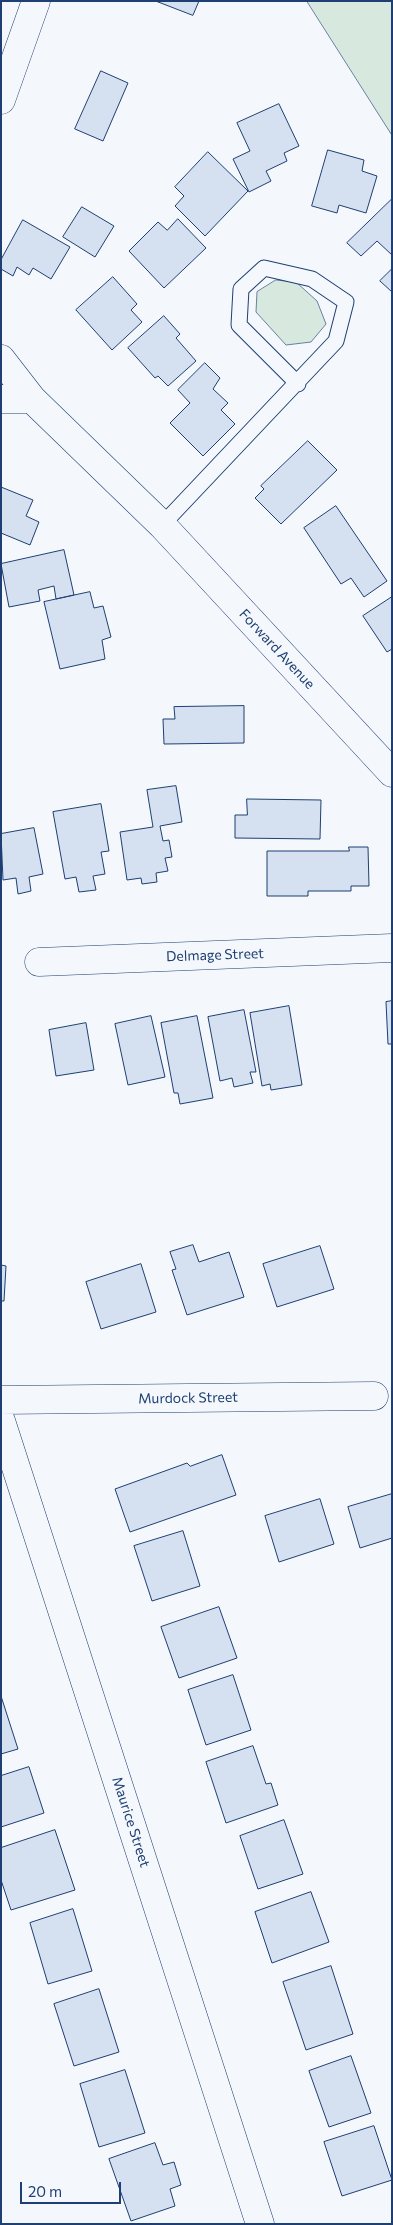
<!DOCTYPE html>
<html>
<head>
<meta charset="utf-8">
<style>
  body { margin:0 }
  #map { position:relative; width:393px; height:2225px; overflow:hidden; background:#f4f7fb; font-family:Commissioner,sans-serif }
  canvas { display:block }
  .frame { position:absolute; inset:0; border:2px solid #1d3f73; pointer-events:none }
  .scale { position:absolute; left:20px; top:2182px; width:101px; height:22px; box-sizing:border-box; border:2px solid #1d3f73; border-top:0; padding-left:6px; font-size:15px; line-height:18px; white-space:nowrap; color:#1d3f73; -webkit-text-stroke:4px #f4f7fb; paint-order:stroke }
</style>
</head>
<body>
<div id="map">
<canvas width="393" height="2225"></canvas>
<div class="frame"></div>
<div class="scale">20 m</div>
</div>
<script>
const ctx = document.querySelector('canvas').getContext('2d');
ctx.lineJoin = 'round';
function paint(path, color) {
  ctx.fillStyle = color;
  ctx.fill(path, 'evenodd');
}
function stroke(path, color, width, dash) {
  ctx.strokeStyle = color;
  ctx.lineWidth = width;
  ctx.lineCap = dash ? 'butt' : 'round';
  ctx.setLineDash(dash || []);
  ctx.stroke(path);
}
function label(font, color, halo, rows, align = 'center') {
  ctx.font = font + ' Commissioner,sans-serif';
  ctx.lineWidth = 4;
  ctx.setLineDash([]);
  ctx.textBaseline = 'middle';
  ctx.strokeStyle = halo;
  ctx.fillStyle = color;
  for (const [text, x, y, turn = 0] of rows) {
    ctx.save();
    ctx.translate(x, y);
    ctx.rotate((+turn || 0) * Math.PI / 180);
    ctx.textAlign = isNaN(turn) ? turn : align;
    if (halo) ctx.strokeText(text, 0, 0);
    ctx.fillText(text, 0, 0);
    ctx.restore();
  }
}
const green = new Path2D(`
  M307 1H392V135Z
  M276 280 296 282 317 301 326 324 311 342 286 345 256 312 257 292Z`);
const building = new Path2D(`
  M156 1H199L193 15Z
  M101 71 128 83 103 141 75 129Z
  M279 104 299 146 284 153 287 161 266 171 271 181 249 192 233 159 250 151 237 123Z
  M328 150 364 160 362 171 377 176 366 213 339 205 337 213 312 206Z
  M208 152 248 191 205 236 175 206 184 196 175 187Z
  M392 199V255L377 241 361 256 347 243Z
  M82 207 114 226 95 257 63 237Z
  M178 219 206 248 164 288 129 251 158 222 167 230Z
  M23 220 70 247 51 279 33 268 29 275 17 267 13 276 1 269V260Z
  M392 269V292L380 281Z
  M113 277 137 304 131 310 142 322 112 350 76 310Z
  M164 316 180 334 176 338 196 361 168 386 158 376 155 378 128 348Z
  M205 363 220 378 213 389 228 403 221 410 235 424 203 456 170 423 190 403 178 390Z
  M308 441 337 470 281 524 255 498 264 489 261 486Z
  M1 487 33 500 26 516 39 522 30 545 1 533Z
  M336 506 387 581 364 597 351 578 341 584 304 528Z
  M64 550 74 595 56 599 54 586 38 590 40 601 9 607 1 564Z
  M90 592 94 608 103 606 111 637 102 640 105 659 60 669 44 602Z
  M392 597V649L387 652 363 616Z
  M244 706V743L164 744 163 719H175L174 707Z
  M176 786 182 822 160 826 163 841 169 840 172 857 165 858 168 871 156 873 157 882 142 884 141 878 127 880 120 832 153 827 147 790Z
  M247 799 321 800 320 839 235 838V815H247Z
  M101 804 109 851 101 852 105 874 93 876 96 890 79 892 76 877 65 879 53 812Z
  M34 828 43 874 29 877 31 891 18 894 16 878 3 880 1 834Z
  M349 847H368L369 886H351V891H308V896H267V851H349Z
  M392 1001V1044H388L386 1002Z
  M289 1006 302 1085 271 1090 270 1084 262 1086 250 1013Z
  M244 1010 256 1072H250L253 1083 234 1087 232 1078 220 1081 208 1017Z
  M151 1016 165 1077 128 1085 115 1024Z
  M197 1016 213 1098 180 1104 178 1093H174L161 1023Z
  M86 1023 94 1070 56 1076 49 1030Z
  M193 1245 199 1262 229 1252 244 1297 187 1315 172 1270 176 1269 170 1252Z
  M320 1246 334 1289 277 1307 263 1264Z
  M141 1264 156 1312 101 1329 86 1282Z
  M1 1265 6 1266 4 1301H1Z
  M222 1455 236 1495 130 1532 115 1489 187 1463 190 1466Z
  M392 1494V1538L360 1548 348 1507Z
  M320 1499 334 1544 279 1562 265 1516Z
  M183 1531 200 1586 152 1601 134 1546Z
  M219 1607 237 1658 179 1678 161 1627Z
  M233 1675 251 1730 206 1745 188 1690Z
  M1 1696 18 1749 1 1754Z
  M253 1746 266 1784 271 1783 278 1805 226 1823 206 1762Z
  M29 1767 44 1813 1 1827V1776Z
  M284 1820 303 1874 258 1889 240 1836Z
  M55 1830 75 1890 11 1910 1 1880V1848Z
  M311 1892 329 1942 272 1963 255 1912Z
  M73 1909 92 1971 48 1984 30 1923Z
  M331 1966 353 2034 306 2050 283 1982Z
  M99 1989 119 2052 74 2066 54 2004Z
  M351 2056 371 2113 329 2127 309 2071Z
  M125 2070 145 2133 99 2147 80 2084Z
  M374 2126 392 2180 342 2196 324 2142Z
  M155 2143 163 2165 174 2162 181 2185 170 2189 175 2206 131 2221 109 2159Z`);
const lane = new Path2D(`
  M162 525 336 341 346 302 312 279 264 268 241 289 239 325 298 384`);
const street = new Path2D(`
  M1 100 36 1
  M1 359 32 399
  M1 399H32L162 525 392 773
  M39 962 392 948
  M1 1400 374 1396
  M1 1421 260 2224`);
const streetNames = [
  ["Forward Avenue",277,649,47],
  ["Delmage Street",215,955,-2],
  ["Murdock Street",188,1398,-1],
  ["Maurice Street",131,1822,72]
];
paint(green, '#d7e8df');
stroke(green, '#687fa3', 1);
paint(building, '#d5e0f0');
stroke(building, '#1d3f73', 1);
stroke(lane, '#1d3f73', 17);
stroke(street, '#1d3f73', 29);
stroke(lane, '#f4f7fb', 15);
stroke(street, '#f4f7fb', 28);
label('14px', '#1d3f73', '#f4f7fb', streetNames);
</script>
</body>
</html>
